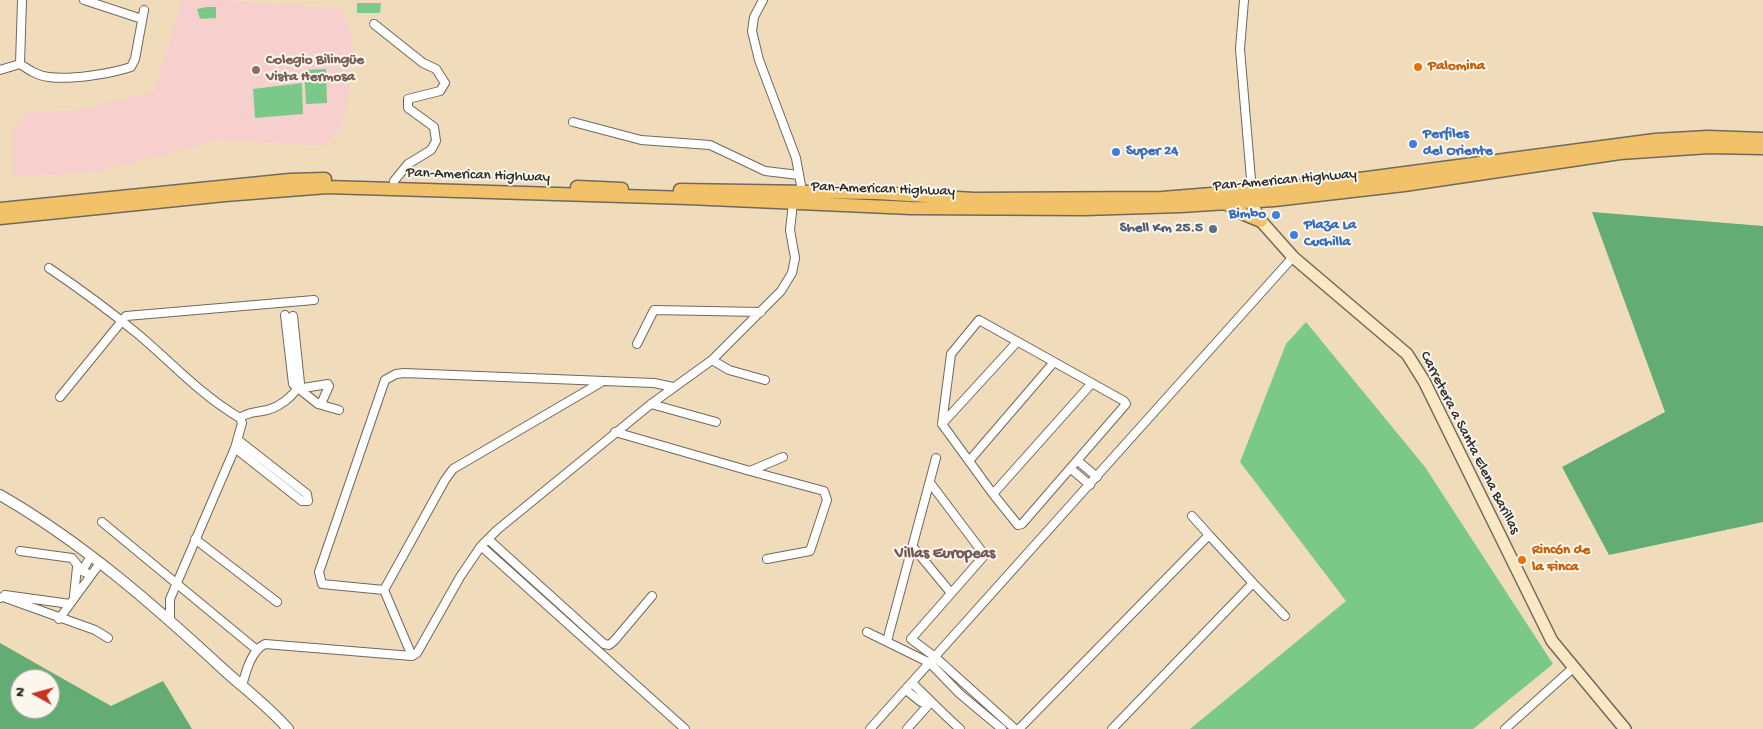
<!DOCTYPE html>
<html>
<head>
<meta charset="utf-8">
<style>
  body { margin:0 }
  #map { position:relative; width:1763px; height:729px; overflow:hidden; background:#f0dcbb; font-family:"Gochi Hand",sans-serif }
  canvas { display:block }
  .north { position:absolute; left:10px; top:669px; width:50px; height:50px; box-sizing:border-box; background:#fbf7ec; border:1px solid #a8a59f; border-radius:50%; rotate:277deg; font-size:14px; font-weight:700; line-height:20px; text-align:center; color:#2b2b2b }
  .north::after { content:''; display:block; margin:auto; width:18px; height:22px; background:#c8321e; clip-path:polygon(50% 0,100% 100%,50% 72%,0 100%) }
</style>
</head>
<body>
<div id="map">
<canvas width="1763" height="729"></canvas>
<div class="north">N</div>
</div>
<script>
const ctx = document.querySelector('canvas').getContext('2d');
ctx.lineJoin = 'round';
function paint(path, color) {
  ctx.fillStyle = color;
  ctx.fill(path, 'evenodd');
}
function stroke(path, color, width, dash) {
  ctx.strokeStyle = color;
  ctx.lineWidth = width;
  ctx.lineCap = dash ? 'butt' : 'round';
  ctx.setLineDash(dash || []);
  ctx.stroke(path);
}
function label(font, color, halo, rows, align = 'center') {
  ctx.font = font + ' "Gochi Hand",sans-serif';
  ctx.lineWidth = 4;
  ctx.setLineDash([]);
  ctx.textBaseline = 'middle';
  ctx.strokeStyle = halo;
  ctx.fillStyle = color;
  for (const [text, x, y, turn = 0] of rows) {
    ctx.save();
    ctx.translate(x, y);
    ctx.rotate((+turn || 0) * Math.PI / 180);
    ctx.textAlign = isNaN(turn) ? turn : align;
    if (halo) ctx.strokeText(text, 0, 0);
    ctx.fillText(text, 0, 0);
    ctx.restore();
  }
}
const built = new Path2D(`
  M182 0H226L343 9 354 49 346 110 340 129 325 146 220 140 95 172 14 177 12 132 26 113 79 110 154 91Z`);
const green = new Path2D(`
  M357 3H381L380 13H357Z
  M207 7H216V18L200 19 197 9Z
  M326 69 327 103 306 104 304 70Z
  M302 83 303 114 255 118 253 89Z
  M1306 322 1425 467 1553 664 1473 729H1190L1346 601 1240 462 1286 344Z`);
const forest = new Path2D(`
  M1592 212 1763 226V522L1609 555 1562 467 1665 412Z
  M0 643 111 706 163 681 192 729H0ZM20 679H50V709H20Z`);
const minor = new Path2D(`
  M84 0 142 19
  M763 0 754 17 752 31 759 60 796 158 802 191
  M1244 0 1240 49 1252 191
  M374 24 423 63 436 69 445 83 440 91 408 99V108L434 127 436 141 431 150 408 164 394 181
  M20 64 22 0
  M0 70 20 64C29 70 38 76 49 77 70 80 110 74 131 67L135 59 144 10
  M573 122 641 140 710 145 765 171 799 175
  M49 268C80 289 110 311 139 335 172 363 202 396 240 418L242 423 235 448 170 599V619
  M285 315 293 384 318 404 339 410
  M979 320 1124 401 1126 404 1022 524 1018 525 993 494 942 424 951 354Z
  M637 344 654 310 761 312
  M712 360 729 370 765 380
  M297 389 328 384 329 386 321 404
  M60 397 126 316 314 300
  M651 404 716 422
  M240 418C248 412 253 413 262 411 277 409 294 397 300 383L293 316
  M942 424 1017 342
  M615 432 750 471 783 457
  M235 448 302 501H308L307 494 238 440
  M969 461 1054 362
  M1078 461 1097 477
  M1071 469 1090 485
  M750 471 824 491 827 500 810 551 767 559
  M931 484 983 553V557L911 639 935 657 1015 729
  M993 494 1092 383
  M1192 516 1209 535
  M102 522 257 650
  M195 539 277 602
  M488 539 604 644 609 645 614 641 652 596
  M481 546 685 729
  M913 547 951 593
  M20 551 72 558 82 571 91 575
  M82 571 91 556
  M1253 583 1285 616
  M384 590 322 584 319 572 385 380 396 374 404 373 654 383 673 387
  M384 590 445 480 453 469 600 383
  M384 590 412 656
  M5 595 70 604
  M74 596 77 567
  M0 598 3 597 95 630 108 638
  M59 619 100 563
  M867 632 930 663 960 694 1002 729
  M887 641 936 458
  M912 683C928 698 943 714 960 729
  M242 686C246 671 251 651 265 644L412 656 417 653 460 577 481 546 497 530 651 404 712 360 781 291 792 273 795 258 790 230 793 203
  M906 690 921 702 930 703
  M870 729 1293 257
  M907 729 930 703
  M1019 729 1209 535 1253 583 1112 729
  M1505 729 1573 668`);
const tertiary = new Path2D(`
  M0 495C82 542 155 606 224 670 245 689 269 707 288 729`);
const secondary = new Path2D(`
  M1250 201 1261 221 1293 257 1407 354 1424 381 1552 641 1625 729`);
const trunk = new Path2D(`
  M577 187 622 189
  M680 190 877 193 974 199 1162 198 1273 189 1352 180 1655 140 1708 137 1763 139
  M1227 204 1244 214 1261 221
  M0 209 290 180 325 179
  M0 218 225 195 327 187 688 198 911 208 1084 209 1181 206 1274 200 1404 185 1620 153 1709 147 1763 148`);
const markers = [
  [1418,67,5,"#e8710a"],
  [256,70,5,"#8d6e63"],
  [1413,144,5,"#3f7fe0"],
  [1116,152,5,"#3f7fe0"],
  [1276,215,5,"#3f7fe0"],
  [1213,229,5,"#5c6f8a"],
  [1294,235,5,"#3f7fe0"],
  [1522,560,5,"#e8710a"]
];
const educationNames = [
  ["Colegio Bilingüe",266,61],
  ["Vista Hermosa",266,78]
];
const foodNames = [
  ["Palomina",1428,67],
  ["Rincón de",1532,551],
  ["la Finca",1532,568]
];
const shopNames = [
  ["Perfiles",1423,135],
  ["del Oriente",1423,152],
  ["Super 24",1126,152],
  ["Bimbo",1266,215,"right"],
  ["Plaza La",1304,226],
  ["Cuchilla",1304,243]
];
const streetNames = [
  ["Pan-American Highway",478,176,2],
  ["Pan-American Highway",1285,181,-5],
  ["Pan-American Highway",883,190,2],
  ["Carretera a Santa Elena Barillas",1469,443,63]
];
const serviceNames = [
  ["Shell Km 25.5",1203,229]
];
const neighbourhoodNames = [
  ["Villas Europeas",945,555]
];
paint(built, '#f7d0ce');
paint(green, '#7ac989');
paint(forest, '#63ad75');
stroke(minor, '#70695d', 10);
stroke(tertiary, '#70695d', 12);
stroke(secondary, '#70695d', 14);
stroke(trunk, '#70695d', 15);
stroke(minor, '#fff', 8);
stroke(tertiary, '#fff', 10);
stroke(secondary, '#fae7c3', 11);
stroke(trunk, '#f2c26a', 12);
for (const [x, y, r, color] of markers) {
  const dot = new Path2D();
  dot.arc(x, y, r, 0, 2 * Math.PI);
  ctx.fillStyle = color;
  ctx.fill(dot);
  stroke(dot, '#fbf7ec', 2);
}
label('bold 15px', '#785e54', '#fbf7ec', educationNames, 'left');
label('bold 15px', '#c56008', '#fbf7ec', foodNames, 'left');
label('bold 15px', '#366cbe', '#fbf7ec', shopNames, 'left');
label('15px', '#2b2b2b', '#fbf7ec', streetNames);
label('bold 15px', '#4e5e75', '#fbf7ec', serviceNames, 'right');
label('bold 16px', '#745857', '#fbf7ec', neighbourhoodNames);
</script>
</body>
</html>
